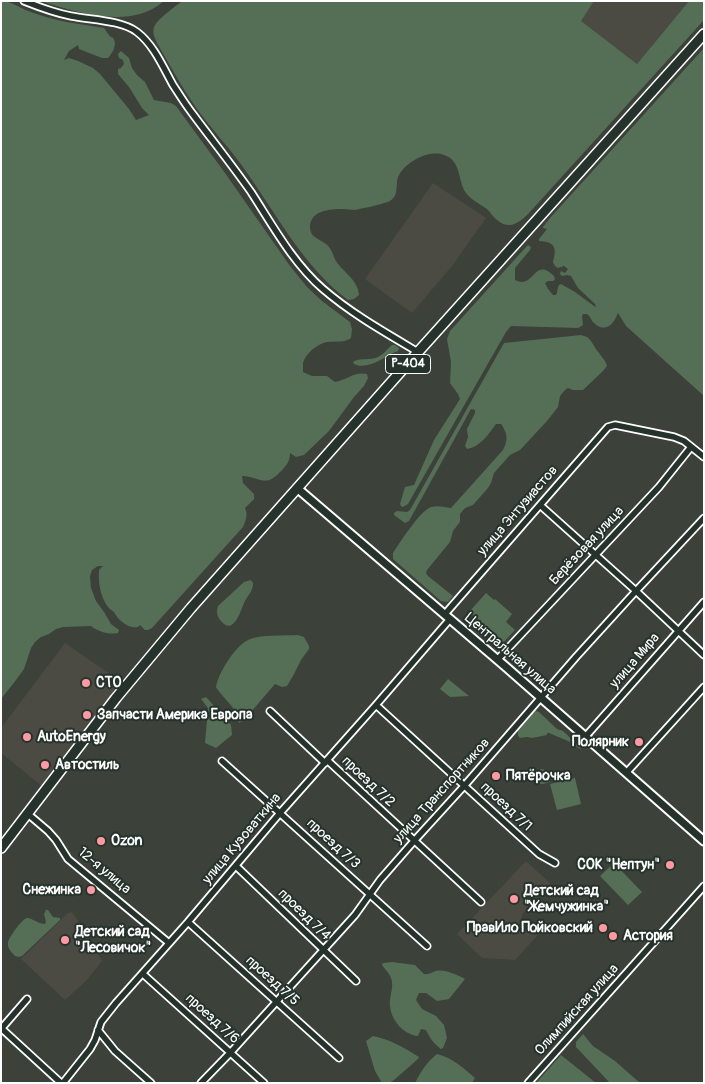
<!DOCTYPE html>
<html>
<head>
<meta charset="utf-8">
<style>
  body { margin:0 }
  #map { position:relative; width:705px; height:1084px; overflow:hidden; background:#3c413a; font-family:Pangolin,sans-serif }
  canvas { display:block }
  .frame { position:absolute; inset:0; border:2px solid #fff; pointer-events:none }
</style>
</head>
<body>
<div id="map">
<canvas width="705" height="1084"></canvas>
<div class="frame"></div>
</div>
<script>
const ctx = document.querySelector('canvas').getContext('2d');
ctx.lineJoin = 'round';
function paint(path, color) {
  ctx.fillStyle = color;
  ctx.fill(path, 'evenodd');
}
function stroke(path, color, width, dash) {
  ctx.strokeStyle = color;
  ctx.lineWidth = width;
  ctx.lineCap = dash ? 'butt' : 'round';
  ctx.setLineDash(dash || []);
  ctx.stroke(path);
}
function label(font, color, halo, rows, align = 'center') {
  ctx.font = font + ' Pangolin,sans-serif';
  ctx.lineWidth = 4;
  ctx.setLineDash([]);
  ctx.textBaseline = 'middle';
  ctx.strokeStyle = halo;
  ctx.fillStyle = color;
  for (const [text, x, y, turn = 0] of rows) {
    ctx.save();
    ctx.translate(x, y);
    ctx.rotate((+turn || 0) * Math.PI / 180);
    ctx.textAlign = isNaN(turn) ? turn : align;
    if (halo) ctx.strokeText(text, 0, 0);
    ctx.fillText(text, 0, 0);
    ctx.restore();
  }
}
const built = new Path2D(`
  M594 1H689L637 64 580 21Z
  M433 183 486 218 452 266 412 313 365 279Z
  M65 643 121 682 43 787 1 753V728Z
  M526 861 551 884 523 913 521 919 538 935 515 960 482 958 457 934Z
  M72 912 76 918 102 961 87 980 65 1000 21 959 68 913Z`);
const green = new Path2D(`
  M1 1C12 1 21 9 31 12 54 21 79 24 104 28 106 30 107 33 109 35 110 37 112 37 113 38 118 44 112 54 108 58H102L79 49 78 45 69 51 64 60 69 58 78 61 93 68 100 74 129 109 136 120 149 115 142 108 129 87 118 74V69L121 68 124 64 123 60 119 58 118 54 121 51 129 58 132 68 137 75 145 82 154 100 171 103 176 106 225 173 290 266 307 287 322 301 350 322 352 329 351 338C345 343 336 341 327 342 317 344 306 353 303 363 303 364 303 371 303 372L312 376H327L335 382C346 380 355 371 367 374L368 378 364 386 354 397 329 431 304 455 296 457 290 453C290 461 287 465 282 470 265 489 261 477 242 476L243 483 254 494V499L245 508C248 515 246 520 243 527L152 628 148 630H145L140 625 138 627C128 629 118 620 114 612 101 604 98 583 99 570L103 566H98L92 570 90 576 91 588 96 601 104 612 111 624 119 630 118 633C109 635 99 632 91 626L63 627 56 629 49 634 41 637 35 642 31 648 24 669 13 684 1 699Z
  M41 1H164C131 30 78 13 41 1Z
  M182 1H594L581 21 637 64 689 1H704V20L529 213C520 222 510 231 497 220 493 217 491 213 487 209 480 204 471 200 466 193 457 180 462 161 444 155 429 149 406 162 399 175 394 184 401 196 388 202 379 205 364 208 355 210 351 210 347 209 343 209 331 209 311 210 310 226 309 239 323 239 329 247 333 252 334 259 338 264 346 274 358 281 359 295L354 299 348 300C301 265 274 209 240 163 229 148 217 135 206 121 187 97 172 69 157 43 155 38 152 33 154 27 158 18 175 7 182 1Z
  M704 48V396L626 326 618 313C613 326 604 334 592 321 591 319 590 316 587 314 586 314 585 314 583 314L582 316 583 325 578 328 511 326 506 332 408 504 403 507 401 506 400 504 405 487 414 485 434 440 460 399 458 394 450 383 451 362 447 339 450 331 526 247 528 245 531 247 530 250 515 268V280C535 290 533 256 554 276L555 279 553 281H548L545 283 548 289 553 295H556C558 292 557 288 559 285L561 284 575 292 594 306 596 307 595 304 578 288 571 276 567 275 562 276 560 274 561 271 565 273 568 269 564 266 558 268 555 266 553 262C557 247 555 242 539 241V239L547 229 543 228V227L550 218Z
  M581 335 587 337 591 341 596 349 605 361 607 366 603 371 583 390H573L568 388 565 390 560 396 558 407 547 421 520 450 510 455 494 473 491 483 488 488 473 505 465 508 460 514V522L453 531 450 542 427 570 426 573 428 576 453 596 448 602 441 601 393 559V553C401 541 419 512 431 507 438 505 445 507 451 508L503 450C508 440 508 434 501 424H496C489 434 480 447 467 449L465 446 468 437 467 429 475 413V410L471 409 409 521 405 523 394 515V513L397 511 407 512 410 510 504 343Z
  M392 345H395L399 348 398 351C384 356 369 371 354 364L353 362C360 357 370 361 378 357 384 354 387 349 392 345Z
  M251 580 253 583C253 591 249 594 245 601 241 609 234 637 221 621 217 617 216 611 218 606L244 582Z
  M486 593 494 600 495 599 512 614 506 622 515 630 501 645 476 622 477 619 469 612Z
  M298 635 304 637 309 646V649L301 660 293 676 287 686 282 687 275 684 245 719 239 723C238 708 224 700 216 687 218 677 223 668 229 659 234 652 240 644 248 640 261 634 283 636 298 635Z
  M448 679 469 696 450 697 440 689Z
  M206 697 231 725 232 735 216 748 205 743 208 708 201 699Z
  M535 711 539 712 557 729 563 731 581 748 580 749 568 741 549 733H547V735L532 738 527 737 520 738 518 736V731Z
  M541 769 550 771V782C541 785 539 785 533 777Z
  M575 778 581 804 557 810 550 784Z
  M614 863 642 892 628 905 600 876Z
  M46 910H48L53 917 60 918V920L22 956 19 957 15 956C12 953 7 948 8 943 8 938 22 919 27 918 30 917 39 924 45 924L46 922 44 914Z
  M392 962 415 965 424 974C430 975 431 972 436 971 444 969 458 975 465 979L449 999 437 1001 426 993H419L416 1000 422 1009 436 1016 444 1025 447 1038 443 1048 441 1049C434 1044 430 1038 426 1030L421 1029 418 1036C404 1035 391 1020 390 1006 389 998 393 990 392 982 391 974 386 971 382 965L383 963Z
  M583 1034 593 1046 615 1061 640 1083H610L576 1047V1042Z
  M373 1036C389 1039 405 1048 419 1057L418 1059 394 1080 389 1083H382L375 1071 366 1041Z
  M437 1054C453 1058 463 1068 475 1078L472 1083H415C421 1071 427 1062 437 1054Z
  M561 1055 596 1083H536Z`);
const minor = new Path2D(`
  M24 1C39 7 55 13 71 16 91 20 121 20 137 32 154 45 163 67 173 85 179 94 185 104 192 113 212 140 232 165 251 192 273 226 293 263 323 289 352 314 386 333 418 352
  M540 505 636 591 704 655
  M445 614 608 427 615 425 674 437 684 441 704 457
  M498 659 659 487 691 447
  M376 705 539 854 555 863
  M270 711 325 763
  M586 736 704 602
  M327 760 481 902
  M222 761 427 946
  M627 772 704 687
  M28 814 48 831 56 840 68 859 169 943
  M236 866 356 981
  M188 922 339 1058
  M143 974 264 1083
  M1 1028 61 1083
  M1 1029 27 999
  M98 1030 115 1051 151 1083
  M63 1083 90 1049 95 1040 101 1022 116 1003 188 922 280 813 376 705 450 619
  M201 1083 231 1052 355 915 380 880 414 841 465 785 576 657 636 591 704 518
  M528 1083 704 886`);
const tertiary = new Path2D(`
  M297 488 506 667 704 841`);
const trunk = new Path2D(`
  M1 848 116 698 191 608 418 352 704 34`);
const markers = [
  [86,683,5,"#ff9aa2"],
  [87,715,5,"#ff9aa2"],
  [27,737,5,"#ff9aa2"],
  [639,742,5,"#ff9aa2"],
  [45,765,5,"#ff9aa2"],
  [496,776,5,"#ff9aa2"],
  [101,841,5,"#ff9aa2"],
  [670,865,5,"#ff9aa2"],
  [91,890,5,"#ff9aa2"],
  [514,899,5,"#ff9aa2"],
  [603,928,5,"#ff9aa2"],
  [613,936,5,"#ff9aa2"],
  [65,940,5,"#ff9aa2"]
];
const shields = [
  [408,364,45]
];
const shieldNames = [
  ["Р-404",408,364]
];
const streetNames = [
  ["улица Энтузиастов",518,511,-49],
  ["Берёзовая улица",587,546,-47],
  ["Центральная улица",510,654,41],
  ["улица Мира",635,661,-49],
  ["проезд 7/2",368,782,43],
  ["улица Транспортников",442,791,-48],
  ["проезд 7/1",506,807,43],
  ["улица Кузоваткина",242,839,-50],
  ["проезд 7/3",333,844,42],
  ["12-я улица",104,871,40],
  ["проезд 7/4",304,915,44],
  ["проезд 7/5",272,981,42],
  ["Олимпийская улица",577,1010,-48],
  ["проезд 7/6",212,1019,42]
];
const poiNames = [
  ["СТО",96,683],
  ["Запчасти Америка Европа",97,715],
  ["AutoEnergy",37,737],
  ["Полярник",629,742,"right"],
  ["Автостиль",55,765],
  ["Пятёрочка",506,776],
  ["Ozon",111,841],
  ["СОК \"Нептун\"",660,865,"right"],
  ["Снежинка",81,890,"right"],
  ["Детский сад",524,891],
  ["\"Жемчужинка\"",524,907],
  ["ПравИло Пойковский",593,928,"right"],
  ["Детский сад",75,932],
  ["\"Лесовичок\"",75,948],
  ["Астория",623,936]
];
paint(built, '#4b4b43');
paint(green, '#546f56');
stroke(minor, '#fff', 9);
stroke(tertiary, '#fff', 11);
stroke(trunk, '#fff', 12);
stroke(minor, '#26332d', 5.5);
stroke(tertiary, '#26332d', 7);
stroke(trunk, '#26332d', 9);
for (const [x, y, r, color] of markers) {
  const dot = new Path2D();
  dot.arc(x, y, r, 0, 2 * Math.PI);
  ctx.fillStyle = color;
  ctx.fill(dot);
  stroke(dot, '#26332d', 2);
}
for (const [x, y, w] of shields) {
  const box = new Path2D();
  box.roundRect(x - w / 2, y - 9.5, w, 19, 4);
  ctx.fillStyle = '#26332d';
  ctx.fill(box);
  stroke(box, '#fff', 1);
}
label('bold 12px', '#fff', null, shieldNames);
label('14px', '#fff', '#26332d', streetNames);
label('bold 14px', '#fff', '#26332d', poiNames, 'left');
</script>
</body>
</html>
